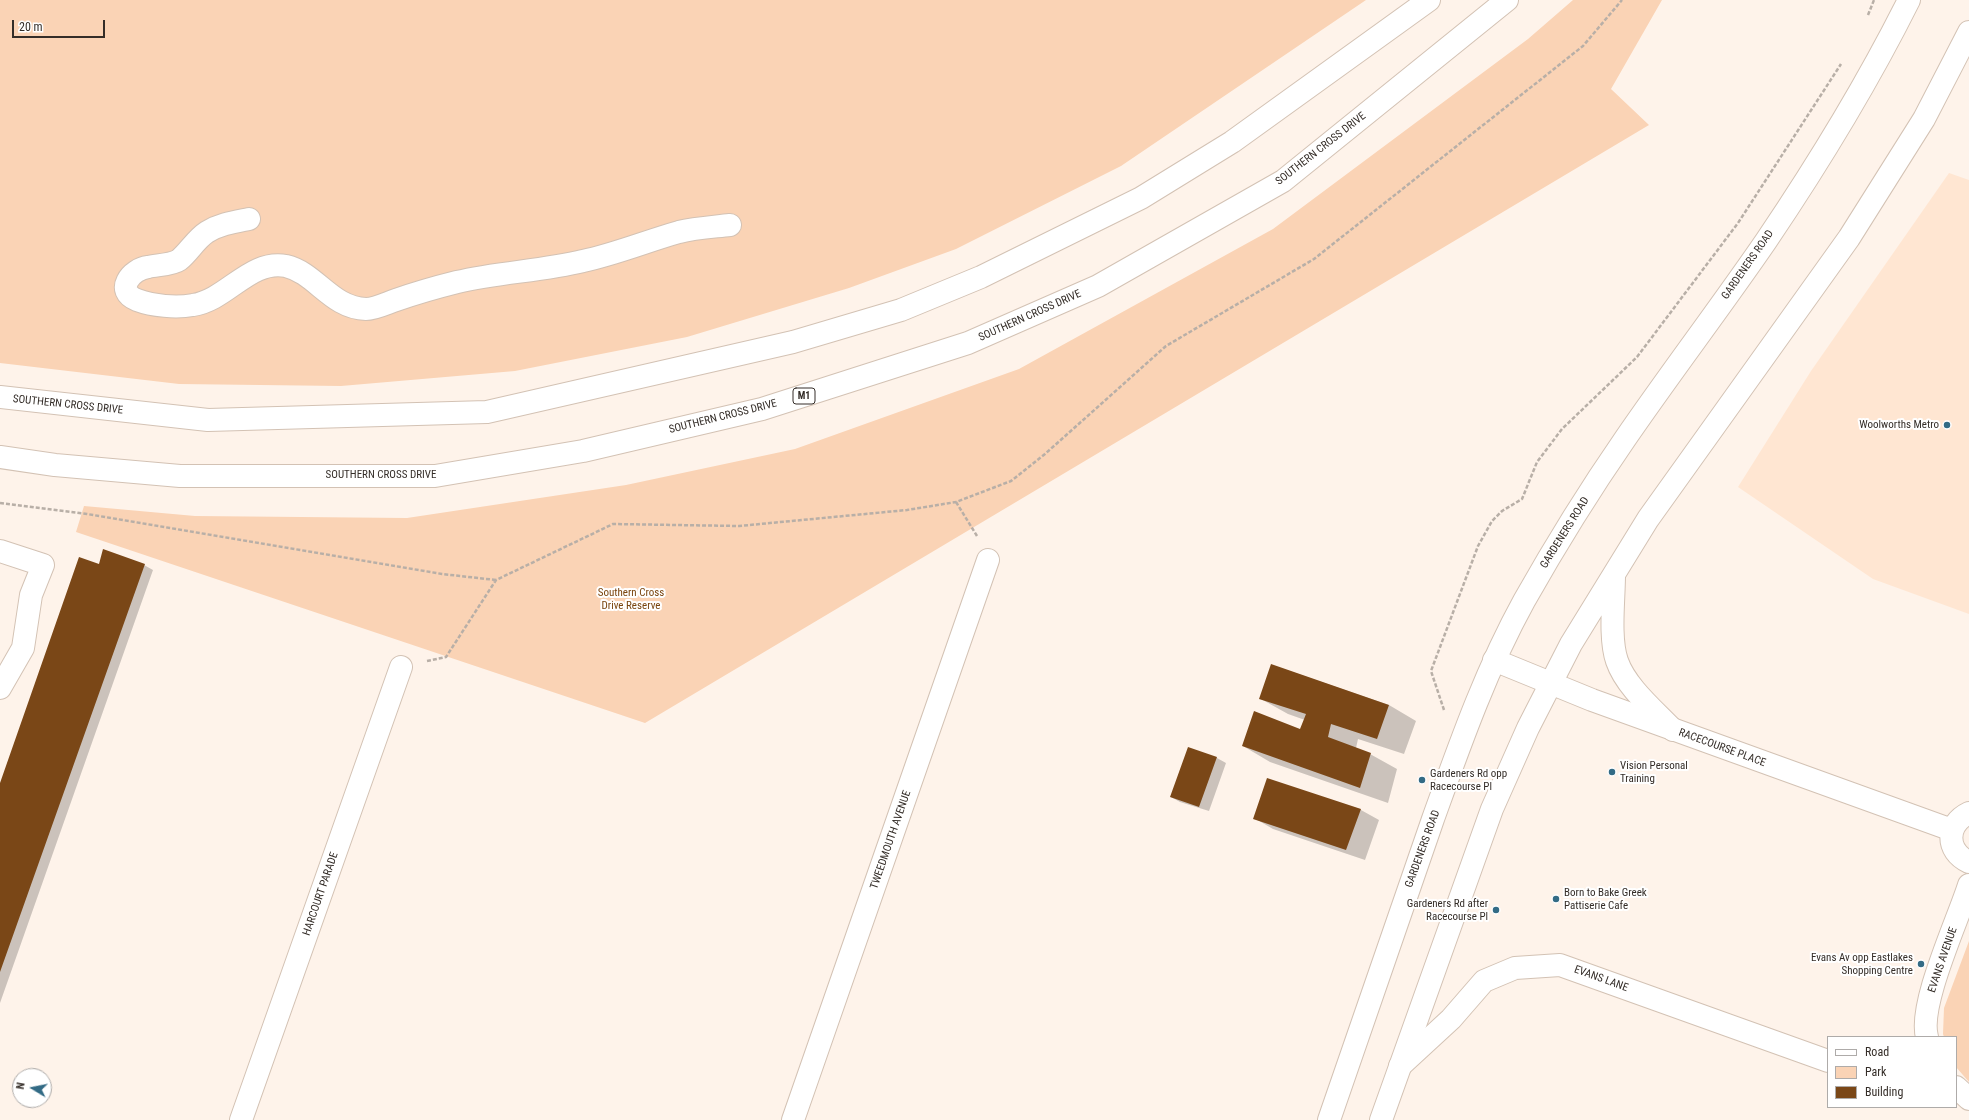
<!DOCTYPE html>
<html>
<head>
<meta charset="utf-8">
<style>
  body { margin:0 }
  #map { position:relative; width:1969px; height:1120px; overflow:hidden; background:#fef3ea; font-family:"Roboto Condensed",sans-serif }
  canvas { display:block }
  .legend { position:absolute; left:1827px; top:1036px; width:130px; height:72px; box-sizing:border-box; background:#fff; border:1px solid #aeaba9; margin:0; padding:5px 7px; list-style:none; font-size:12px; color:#342d28 }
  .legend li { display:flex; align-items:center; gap:8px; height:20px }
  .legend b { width:20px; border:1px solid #aeaba9 }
  .north { position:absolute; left:12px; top:1068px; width:40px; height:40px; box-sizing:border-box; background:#fff; border:1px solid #aeaba9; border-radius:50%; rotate:280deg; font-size:11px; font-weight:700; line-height:16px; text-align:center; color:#342d28 }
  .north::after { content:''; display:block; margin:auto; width:14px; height:18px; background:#336b85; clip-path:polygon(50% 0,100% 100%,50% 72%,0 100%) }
  .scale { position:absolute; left:12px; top:20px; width:93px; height:18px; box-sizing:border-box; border:2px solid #342d28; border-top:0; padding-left:5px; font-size:12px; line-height:14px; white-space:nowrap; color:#342d28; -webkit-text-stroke:3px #fff; paint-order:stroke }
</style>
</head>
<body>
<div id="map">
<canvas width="1969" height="1120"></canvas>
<ul class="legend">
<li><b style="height:5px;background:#fff"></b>Road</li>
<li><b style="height:11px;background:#fad3b5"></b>Park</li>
<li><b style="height:11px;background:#7a4717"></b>Building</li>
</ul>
<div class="north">N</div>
<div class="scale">20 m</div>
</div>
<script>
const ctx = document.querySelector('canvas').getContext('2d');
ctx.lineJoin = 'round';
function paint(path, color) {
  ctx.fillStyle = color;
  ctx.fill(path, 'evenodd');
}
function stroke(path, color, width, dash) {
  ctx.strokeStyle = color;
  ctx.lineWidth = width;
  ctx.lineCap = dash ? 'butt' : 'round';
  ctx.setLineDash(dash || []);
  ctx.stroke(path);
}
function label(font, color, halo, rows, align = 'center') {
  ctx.font = font + ' "Roboto Condensed",sans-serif';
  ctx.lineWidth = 4;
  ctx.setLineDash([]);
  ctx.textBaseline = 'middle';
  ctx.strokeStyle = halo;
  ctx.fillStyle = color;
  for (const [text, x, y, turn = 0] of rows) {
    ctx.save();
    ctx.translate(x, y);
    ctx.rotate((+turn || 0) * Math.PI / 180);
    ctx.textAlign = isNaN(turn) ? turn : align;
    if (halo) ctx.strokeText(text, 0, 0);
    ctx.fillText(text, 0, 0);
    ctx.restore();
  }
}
const built = new Path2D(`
  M1949 173 1969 180V614L1873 579 1738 487 1811 371Z`);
const green = new Path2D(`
  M0 0H1366L1121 166 956 249 849 288 687 337 515 371 341 386 179 384 0 363Z
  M1573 0H1662L1611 89 1649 125 645 723 76 532 84 506 195 516 407 518 626 485 795 449 1019 369 1273 229 1528 39Z
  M1969 941V1082L1956 1067V1037H1944L1943 1034 1944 1008Z`);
const shadow = new Path2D(`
  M144 565 153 570 0 1003V786L100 566Z
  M1272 665 1389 705 1416 721 1404 754 1358 739 1356 748 1370 754 1397 769 1388 803 1270 762 1243 746 1301 730 1305 720 1288 714 1261 699Z
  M1189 748 1217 758 1226 763 1209 811 1180 802 1171 797Z
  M1361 810 1379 820 1365 860 1273 829 1254 818Z`);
const building = new Path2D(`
  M103 549 145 564 0 972V783L79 557 99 564Z
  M1271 664 1389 705 1377 739 1331 724 1328 737 1371 753 1360 788 1242 746 1254 711 1300 729 1306 714 1259 699Z
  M1188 747 1217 757 1199 807 1170 797Z
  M1267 778 1361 809 1346 850 1253 819Z`);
const path = new Path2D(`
  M1868 15 1874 0
  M956 502 977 536
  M0 503 87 514 442 574 496 580
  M427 661 446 657 496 580 613 524 739 526 907 510 956 502 1011 481 1045 454 1166 346 1314 259 1583 46 1622 0
  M1444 710 1431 671 1478 546 1492 521 1502 511 1522 499 1537 462 1562 429 1637 357 1738 223 1841 64`);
const minor = new Path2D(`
  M249 219C234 222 220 224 207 232 196 239 189 252 179 260 172 265 156 265 148 267 131 269 114 291 137 300 153 306 176 308 193 305 227 300 250 259 286 266 316 273 331 308 366 309 375 309 387 303 396 300 416 293 437 287 457 282 499 272 542 271 583 261 616 254 647 241 679 232 695 228 713 227 730 225
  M0 551 43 565 31 595 23 648 0 688
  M1494 660 1592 700 1952 830
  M1969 813C1946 824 1945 851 1969 862
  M1927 1037C1918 1005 1958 920 1969 885
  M1400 1066 1451 1019 1484 981 1515 968 1560 965 1828 1061
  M1956 1087 1969 1099
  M241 1120 401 667
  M793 1120 988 560`);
const major = new Path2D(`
  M1614 575C1614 599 1609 638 1617 661 1626 687 1654 710 1673 730
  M1329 1120C1364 1020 1398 919 1433 819 1460 744 1486 670 1524 601 1555 546 1589 491 1625 439 1671 372 1720 308 1766 241 1818 164 1867 84 1909 0
  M1381 1120 1492 809 1528 728 1571 644 1648 519 1849 238 1924 119 1969 32`);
const highway = new Path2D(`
  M0 397 208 420 487 412 793 342 901 310 981 277 1141 198 1232 142 1429 0
  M0 457 55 465 180 476H435L583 451 762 409 968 343 1098 286 1283 181 1507 0`);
const markers = [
  [1947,425,4,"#336b85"],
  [1612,772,4,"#336b85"],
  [1422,780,4,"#336b85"],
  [1556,899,4,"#336b85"],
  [1496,910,4,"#336b85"],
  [1921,964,4,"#336b85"]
];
const shields = [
  [804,396,22]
];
const shieldNames = [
  ["M1",804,396]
];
const streetNames = [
  ["SOUTHERN CROSS DRIVE",1321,149,-38],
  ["GARDENERS ROAD",1748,265,-55],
  ["SOUTHERN CROSS DRIVE",1030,316,-24],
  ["SOUTHERN CROSS DRIVE",68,405,6],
  ["SOUTHERN CROSS DRIVE",723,417,-14],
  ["SOUTHERN CROSS DRIVE",381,475],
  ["GARDENERS ROAD",1565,533,-58],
  ["RACECOURSE PLACE",1722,748,20],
  ["TWEEDMOUTH AVENUE",891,840,-71],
  ["GARDENERS ROAD",1423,849,-70],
  ["HARCOURT PARADE",321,894,-71],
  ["EVANS AVENUE",1943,960,-71],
  ["EVANS LANE",1601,979,20]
];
const poiNames = [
  ["Woolworths Metro",1939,425],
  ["Vision Personal",1620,766,"left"],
  ["Training",1620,779,"left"],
  ["Gardeners Rd opp",1430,774,"left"],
  ["Racecourse Pl",1430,787,"left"],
  ["Born to Bake Greek",1564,893,"left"],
  ["Pattiserie Cafe",1564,906,"left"],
  ["Gardeners Rd after",1488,904],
  ["Racecourse Pl",1488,917],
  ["Evans Av opp Eastlakes",1913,958],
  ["Shopping Centre",1913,971]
];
const parkNames = [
  ["Southern Cross",631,593],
  ["Drive Reserve",631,606]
];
paint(built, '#ffe6d2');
paint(green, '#fad3b5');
paint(shadow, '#0003');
paint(building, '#7a4717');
stroke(minor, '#d3c2b4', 24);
stroke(major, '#d3c2b4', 24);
stroke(highway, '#d3c2b4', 24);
stroke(path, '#b8afa7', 2.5, [4, 2]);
stroke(minor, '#fff', 22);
stroke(major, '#fff', 22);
stroke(highway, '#fff', 22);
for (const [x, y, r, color] of markers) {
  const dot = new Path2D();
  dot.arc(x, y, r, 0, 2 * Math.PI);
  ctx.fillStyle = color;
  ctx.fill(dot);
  stroke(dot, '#fff', 1.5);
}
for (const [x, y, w] of shields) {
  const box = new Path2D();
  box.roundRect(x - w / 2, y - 8, w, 16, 3);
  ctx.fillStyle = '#fff';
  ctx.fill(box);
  stroke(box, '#342d28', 1);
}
label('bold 10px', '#342d28', null, shieldNames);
label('11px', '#342d28', '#fff', streetNames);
label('11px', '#342d28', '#fff', poiNames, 'right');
label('11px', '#7a450e', '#fff', parkNames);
</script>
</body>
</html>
